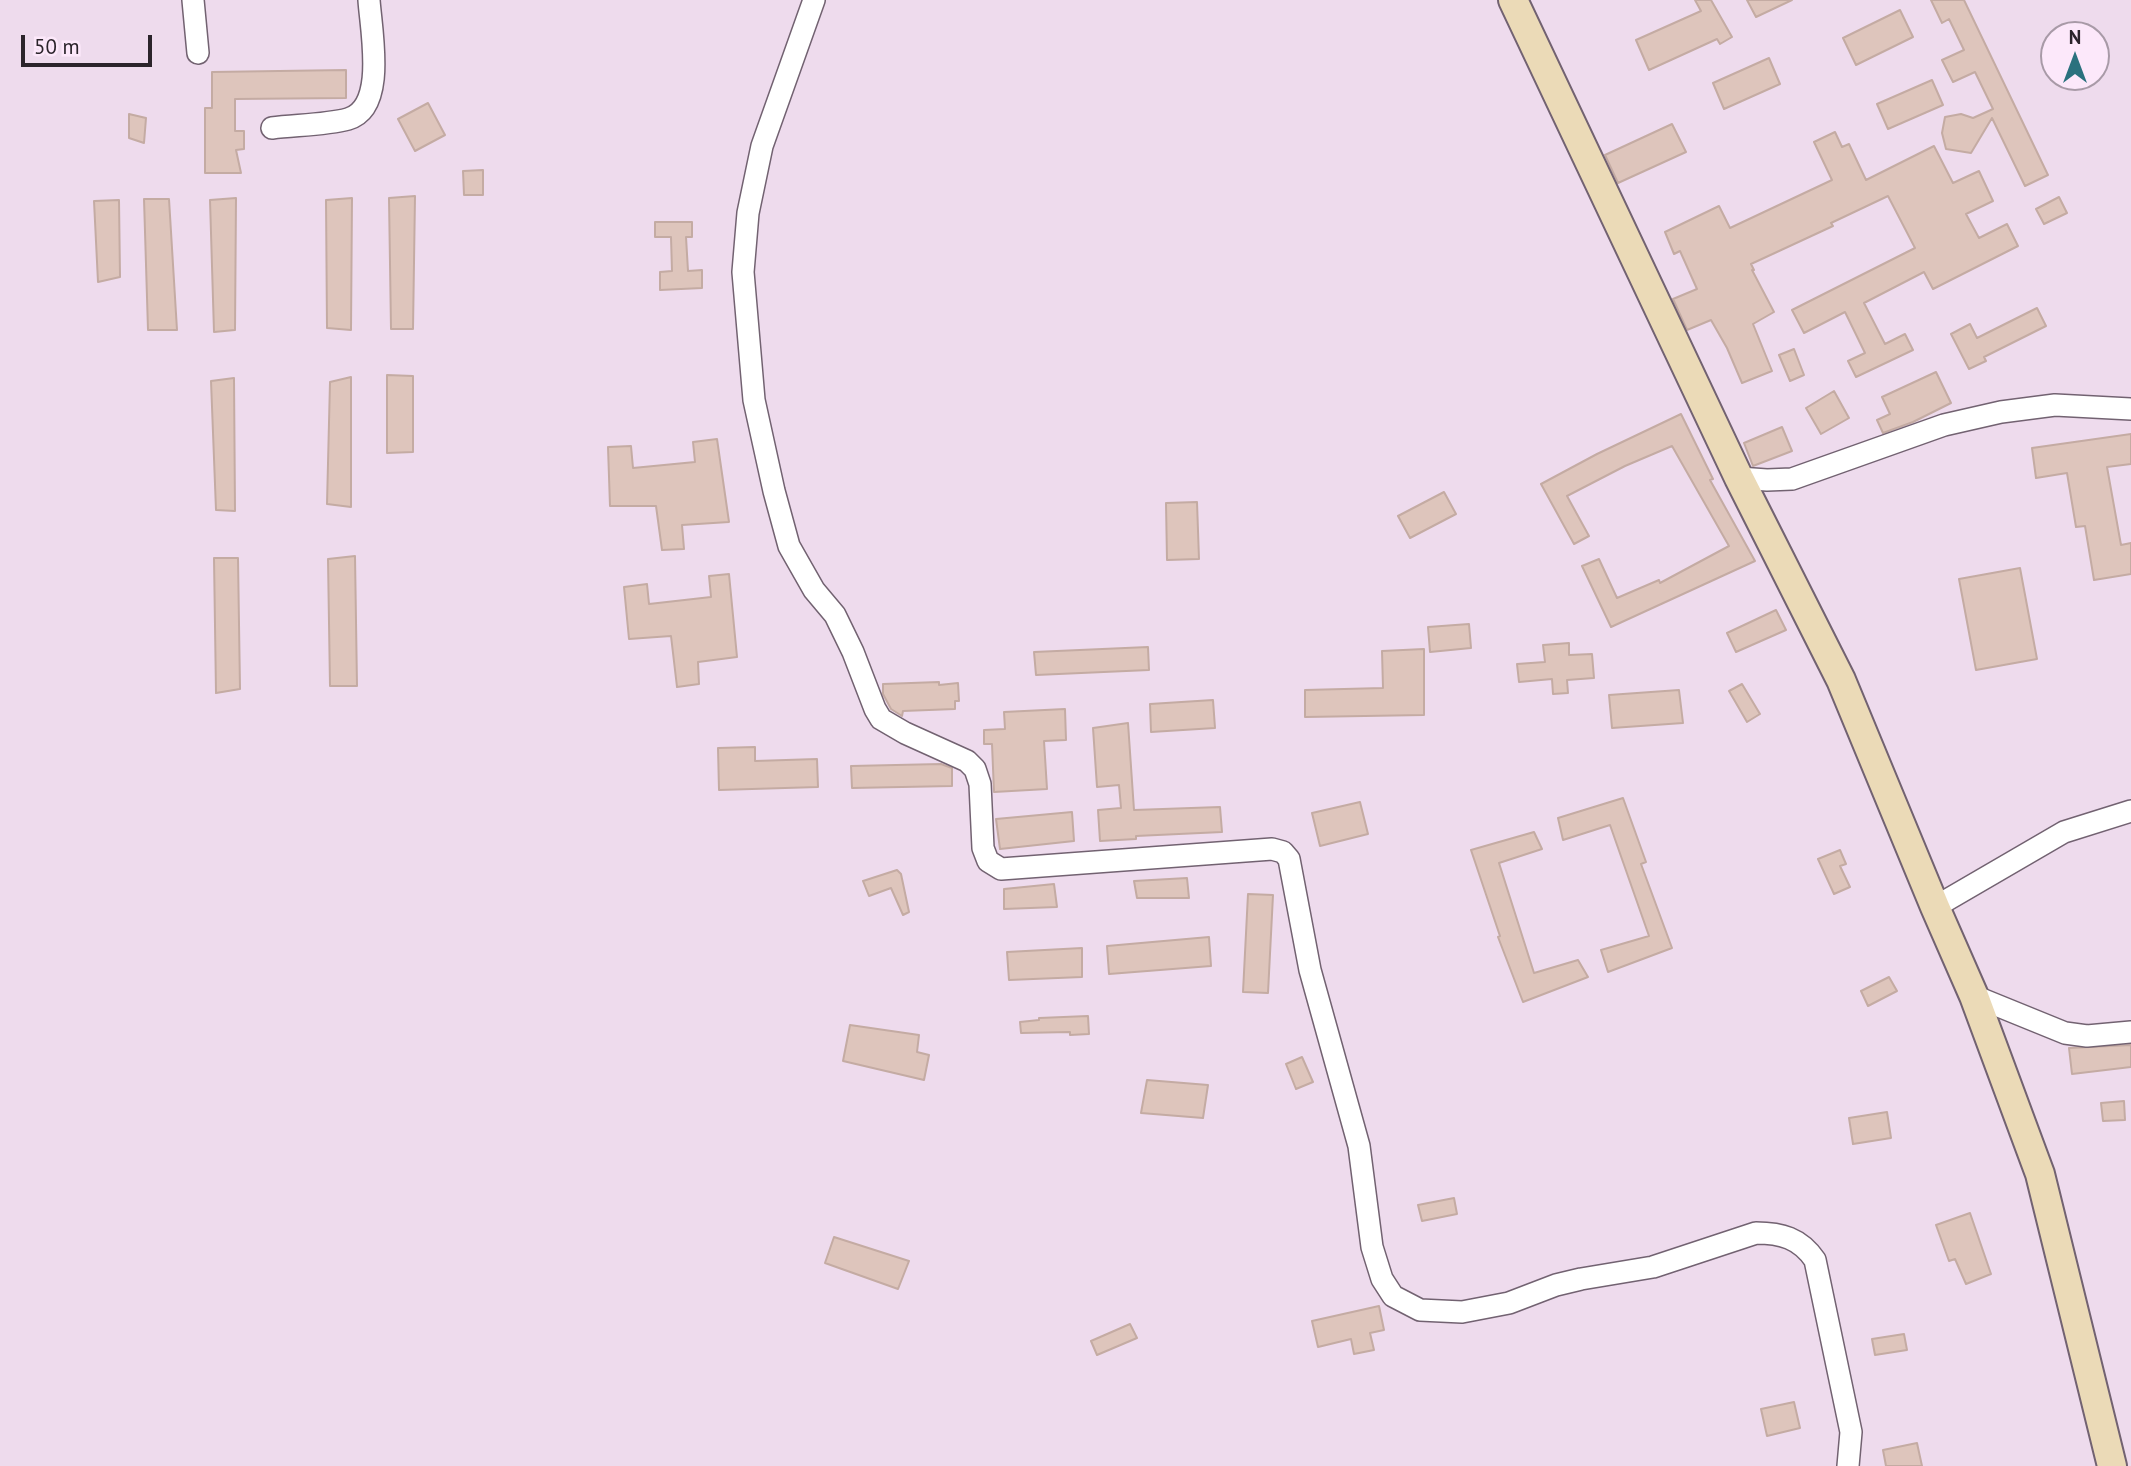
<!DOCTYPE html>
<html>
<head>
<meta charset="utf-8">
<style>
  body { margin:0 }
  #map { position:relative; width:2131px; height:1466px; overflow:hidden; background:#eedbed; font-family:"PT Sans",sans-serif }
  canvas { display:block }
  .north { position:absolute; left:2040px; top:21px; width:70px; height:70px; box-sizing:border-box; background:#fce8fa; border:2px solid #a89aa7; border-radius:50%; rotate:0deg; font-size:19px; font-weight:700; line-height:28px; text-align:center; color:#2b242b }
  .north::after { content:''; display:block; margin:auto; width:24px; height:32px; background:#2a717e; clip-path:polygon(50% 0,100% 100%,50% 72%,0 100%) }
  .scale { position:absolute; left:21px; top:35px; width:131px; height:32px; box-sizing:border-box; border:4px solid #2b242b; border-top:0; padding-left:9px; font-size:21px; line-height:24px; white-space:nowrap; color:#2b242b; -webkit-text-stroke:5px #fce8fa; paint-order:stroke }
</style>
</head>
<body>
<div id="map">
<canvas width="2131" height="1466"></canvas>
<div class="north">N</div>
<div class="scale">50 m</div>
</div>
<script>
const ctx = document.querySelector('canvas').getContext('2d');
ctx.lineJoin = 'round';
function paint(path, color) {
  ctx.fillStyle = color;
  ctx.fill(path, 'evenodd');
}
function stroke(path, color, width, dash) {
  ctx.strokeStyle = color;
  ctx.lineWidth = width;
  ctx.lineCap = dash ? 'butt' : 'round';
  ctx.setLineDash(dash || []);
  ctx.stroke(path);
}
const building = new Path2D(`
  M1695 0H1711L1732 37 1720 44 1717 39 1649 70 1636 40 1701 11Z
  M1747 0H1792L1756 17Z
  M1931 0H1964L2048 175 2025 186 1992 118 1971 153 1946 149 1942 133 1945 117 1961 114 1973 118 1993 109 1975 72 1953 82 1942 60 1964 50 1949 19 1942 23Z
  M1900 10 1913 37 1856 65 1843 38Z
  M1769 58 1780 84 1724 109 1713 83Z
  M346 70V98L235 99V131H244V149L236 150 241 173H205V108H212V72Z
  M1932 80 1943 105 1888 129 1877 104Z
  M428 103 445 135 415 151 398 119Z
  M129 114 146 118 144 143 129 138Z
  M1672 124 1686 152 1618 183 1605 155Z
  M1835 132 1842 147 1849 144 1866 180 1934 146 1953 183 1979 171 1993 201 1966 214 1979 238 2007 224 2018 246 1933 289 1924 272 1864 303 1885 344 1905 334 1913 350 1856 377 1848 361 1865 353 1845 312 1804 333 1792 310 1915 248 1888 196 1831 223 1833 226 1751 264 1754 270H1752L1774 312 1753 324 1772 371 1742 383 1727 348 1711 320 1687 330 1673 299 1697 289 1680 251 1674 254 1665 232 1719 206 1730 228 1832 180 1814 142Z
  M483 170V195H464L463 171Z
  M415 196 413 329H391L389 198Z
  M2059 197 2067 213 2044 224 2036 209Z
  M236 198 235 330 214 332 210 200Z
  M352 198 351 330 327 328 326 200Z
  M144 199H169L177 330H148Z
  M119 200 120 277 98 282 94 201Z
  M655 222H692V237H686L688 271 702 270V288L660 290V272L672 271 671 237H655Z
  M2037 308 2046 326 1984 357 1986 361 1969 369 1951 334 1970 324 1977 338Z
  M1794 349 1804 375 1790 381 1779 355Z
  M1936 372 1951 403 1913 422 1883 433 1877 420 1890 414 1882 397Z
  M387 375 413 376V452L387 453Z
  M351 377V507L327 504 330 382Z
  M234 378 235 511 216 510 211 381Z
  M1834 391 1849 418 1821 434 1806 408Z
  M1681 414 1713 479 1710 480 1755 561 1611 627 1582 566 1599 559 1617 598 1659 580 1660 583 1729 546 1672 446 1625 466 1567 496 1589 536 1574 544 1541 484 1597 454Z
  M1782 427 1792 451 1753 466 1744 443Z
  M2131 434V464L2107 467 2121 545 2131 543V574L2094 580 2085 526 2076 527 2067 473 2036 478 2032 448Z
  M717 439 729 522 682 525 684 549 662 550 656 506H610L608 447 631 446 633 468 695 462 693 442Z
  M1444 492 1456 514 1410 538 1398 516Z
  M1197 502 1199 559 1167 560 1166 503Z
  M355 556 357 686H330L328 559Z
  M214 558H238L240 689 216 693Z
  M2020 568 2037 659 1976 670 1959 579Z
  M729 574 737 657 698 662 699 684 677 687 671 636 629 639 624 587 647 584 649 604 711 597 709 576Z
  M1776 610 1786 630 1736 652 1727 633Z
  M1469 624 1471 648 1430 652 1428 627Z
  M1569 643V655L1592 654 1594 678 1567 680 1568 693 1553 694 1552 679 1519 682 1517 664 1545 662 1543 645Z
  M1148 647 1149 670 1036 675 1034 652Z
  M1424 649V715L1305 717V690L1383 688 1382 651Z
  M939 682V685L958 683 959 701H955V709L903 711 902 716 891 709 883 694V684Z
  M1742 684 1760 714 1747 722 1729 691Z
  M1679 690 1683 723 1612 728 1609 695Z
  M1213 700 1215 728 1151 732 1150 704Z
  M1065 709 1066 740 1044 741 1047 789 994 792 992 744H984V730L1005 729 1004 712Z
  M1128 723 1134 810 1220 807 1222 832 1136 836V839L1100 841 1098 810 1121 808 1119 785 1097 787 1093 728Z
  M755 747V761L817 759 818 787 719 790 718 748Z
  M941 764 952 768V786L852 788 851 766Z
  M1623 798 1646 862 1641 864 1672 948 1608 972 1601 950 1649 936 1610 825 1563 840 1558 818Z
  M1360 802 1368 834 1320 846 1312 813Z
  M1072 812 1074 841 1000 849 996 819Z
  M1534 832 1542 849 1499 863 1534 973 1578 960 1588 977 1523 1002 1498 937 1500 936 1471 850Z
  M1840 850 1846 864 1840 866 1850 887 1834 894 1818 859Z
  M897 870 901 874 909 912 903 915 891 888 869 896 863 881Z
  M1187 878 1189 898H1137L1134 881Z
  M1054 884 1057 907 1004 909V889Z
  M1248 894 1273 895 1268 993 1243 992Z
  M1209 937 1211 966 1109 974 1107 946Z
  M1082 948V977L1009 980 1007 952Z
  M1889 977 1897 991 1868 1006 1861 991Z
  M1088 1016 1089 1034 1070 1035V1032L1021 1033 1020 1022 1039 1020V1018Z
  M850 1025 919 1035 917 1052 929 1055 924 1080 843 1061Z
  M2131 1045V1067L2072 1074 2069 1048Z
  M1302 1057 1313 1082 1296 1089 1286 1064Z
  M1147 1080 1208 1085 1203 1118 1141 1113Z
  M2124 1101 2125 1120 2103 1121 2101 1103Z
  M1887 1112 1891 1138 1853 1144 1849 1118Z
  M1454 1198 1457 1214 1422 1221 1418 1205Z
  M1970 1213 1991 1274 1966 1284 1955 1259 1949 1261 1936 1225Z
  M834 1237 909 1261 898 1289 825 1263Z
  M1379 1306 1384 1330 1370 1333 1374 1350 1354 1354 1351 1339 1318 1347 1312 1321Z
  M1130 1324 1137 1338 1097 1355 1091 1341Z
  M1904 1334 1907 1350 1875 1355 1872 1339Z
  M1794 1402 1800 1428 1767 1436 1761 1409Z
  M1917 1443 1922 1466H1886L1883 1450Z`);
const street = new Path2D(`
  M193 0 198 53
  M814 0 762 146 748 213 743 272 754 400 774 491 789 546 814 590 835 615 853 652 875 709 881 719 905 733 967 761 975 769 980 784 983 848 988 861 1001 869 1272 849 1283 852 1289 859 1310 970 1359 1146 1372 1247 1382 1279 1393 1296 1420 1310 1462 1312 1509 1303 1556 1285 1581 1279 1653 1267 1756 1233C1781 1233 1800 1238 1815 1260L1851 1432 1848 1466
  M272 128C295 125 326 125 348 119 387 108 371 31 369 0
  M1739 478 1767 480 1792 479 1944 425 2001 412 2055 405 2131 409
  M1935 907 2064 832 2131 811
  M1974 996 2065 1033 2087 1036 2131 1032`);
const secondary = new Path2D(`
  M1513 0 1739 478 1841 680 1935 907 1974 996 2040 1174 2112 1466`);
paint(building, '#dec5bc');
stroke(building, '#c4aba3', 2);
stroke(street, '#726271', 24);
stroke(secondary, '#726271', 32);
stroke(street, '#fff', 21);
stroke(secondary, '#ebdab7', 28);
</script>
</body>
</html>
